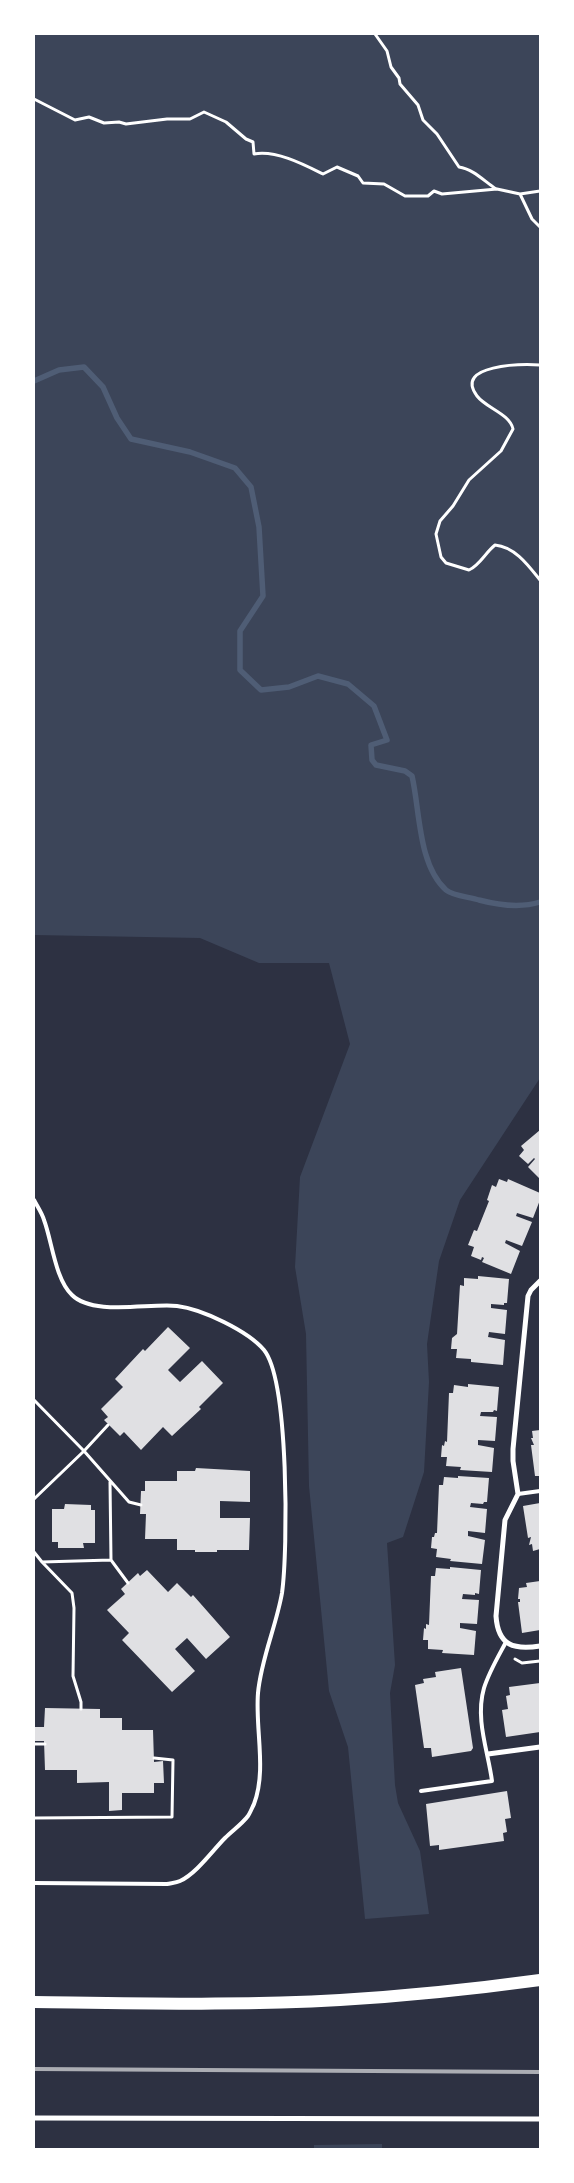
<!DOCTYPE html>
<html>
<head>
<meta charset="utf-8">
<style>
  body { margin:0 }
  #map { position:relative; width:574px; height:2183px; overflow:hidden; background:#2d3142; font-family:"PT Sans",sans-serif }
  canvas { display:block }
  .frame { position:absolute; inset:0; border:35px solid #fff; pointer-events:none }
</style>
</head>
<body>
<div id="map">
<canvas width="574" height="2183"></canvas>
<div class="frame"></div>
</div>
<script>
const ctx = document.querySelector('canvas').getContext('2d');
ctx.lineJoin = 'round';
function paint(path, color) {
  ctx.fillStyle = color;
  ctx.fill(path, 'evenodd');
}
function stroke(path, color, width, dash) {
  ctx.strokeStyle = color;
  ctx.lineWidth = width;
  ctx.lineCap = dash ? 'butt' : 'round';
  ctx.setLineDash(dash || []);
  ctx.stroke(path);
}
const green = new Path2D(`
  M34 34H540V1078L460 1200 439 1261 427 1344 429 1382 424 1472 403 1537 387 1543 395 1665 390 1693 395 1785 398 1803 420 1851 429 1914 365 1919 348 1747 329 1691 309 1486 306 1334 295 1267 300 1177 350 1044 329 963H259L200 938 34 935Z
  M382 2144V2149H314V2145Z`);
const stream = new Path2D(`
  M34 381 59 370 84 367 103 387 117 418 131 439 190 452 235 468 251 487 259 527 263 596 240 631V670L261 690 289 687 318 676 348 684 374 706 387 740 371 745 372 760 376 765 405 771 412 776C420 810 418 865 446 890 453 896 470 897 479 900 498 905 521 908 540 902`);
const building = new Path2D(`
  M540 1130V1179L528 1167 535 1159 534 1158 528 1164 519 1156 524 1150 521 1146Z
  M499 1179 507 1182 508 1179 540 1193V1200L533 1218 517 1213 516 1216 532 1222 522 1246 506 1240 505 1243 520 1251 511 1274 482 1262 484 1258 482 1257 481 1260 471 1256 474 1247 468 1245 474 1230 477 1231 489 1201 487 1200 492 1185 496 1187Z
  M478 1276 509 1279 507 1303H504V1305L491 1304V1308L507 1310 505 1334 489 1332 488 1337 505 1340 503 1365 471 1362V1359L456 1358 457 1349H451L452 1338 457 1334 460 1285 464 1286V1278L478 1279Z
  M168 1327 190 1348 168 1370 180 1382 202 1361 223 1383 199 1407 201 1409 172 1436 163 1427 141 1450 124 1432 120 1436 104 1420 108 1417 101 1409 123 1387 115 1379 143 1349 145 1351Z
  M468 1384 499 1387 497 1411 494 1410 493 1412H481L480 1416 497 1417 495 1441 478 1440V1445L494 1448 492 1472 460 1470 461 1467 446 1466 447 1457H441L442 1445 444 1446 445 1441 447 1442 449 1393H453L454 1385 468 1387Z
  M540 1430V1476H535L531 1445H534L531 1438H533L532 1431Z
  M196 1468 250 1471V1502L220 1501V1518H250L249 1550H217V1552H195V1550H177V1539H145L146 1514H140L141 1491H145V1481H177V1471H195Z
  M458 1476 489 1478 487 1502H484L483 1504 471 1503 470 1507 487 1509 485 1533 468 1531V1536L485 1540 482 1564 450 1561 451 1559 436 1557 437 1549 431 1548 432 1537H434L435 1533H437L439 1485H443L444 1477 458 1478Z
  M540 1503V1549L533 1551 532 1544 529 1545 531 1537 528 1538 523 1506Z
  M65 1504 91 1505V1510H95V1543H83L84 1548H58V1542H52V1509H64Z
  M450 1567 481 1570 479 1594 475 1593V1595L463 1594 462 1599 479 1600 477 1624 460 1623V1628L476 1631 474 1655 442 1653 443 1650 428 1649V1640H423L424 1628 426 1629V1624L429 1625 431 1576H435L436 1568 450 1569Z
  M147 1570 168 1592 177 1583 191 1597 193 1595 230 1637 206 1659 187 1638 175 1649 195 1671 172 1692 122 1640 129 1633 107 1610 125 1594 121 1589 138 1573 140 1576Z
  M540 1581V1630L522 1633 518 1602H520V1599H518L519 1588 527 1587 526 1583Z
  M461 1668 473 1748 471 1751 432 1757 431 1748H424L415 1685 424 1683 423 1679 436 1677 435 1672Z
  M540 1683V1732L506 1737 502 1710 508 1709 506 1696 510 1695 509 1687Z
  M45 1708 100 1709V1718H122V1730H153L154 1762 163 1761 164 1783H154V1793H122V1810L109 1811V1782L77 1783V1770H45L44 1741H35V1727H44Z
  M507 1791 511 1818 505 1819 507 1832 503 1833 504 1841 439 1850V1845L430 1846 426 1804Z`);
const path = new Path2D(`
  M375 34 387 51 391 67 399 78 400 84 418 105 423 120 437 134 459 167C473 169 484 181 496 189
  M34 99 75 120 89 117 104 123 119 122 126 124 167 119H190L204 112 226 122 246 139 253 142 254 154C276 150 303 164 323 174L337 167 358 176 363 183 384 184 405 196H428L434 191 442 194 497 189 520 194 540 191
  M520 194 532 219 540 227
  M540 365C523 364 453 364 477 396 486 408 510 414 513 429L501 451 469 480 453 506 440 521 436 534 441 557 446 563 469 570C480 565 485 553 495 545 515 547 528 565 540 580
  M34 1400 84 1451 108 1425
  M110 1482 111 1560 128 1583
  M34 1499 84 1451 129 1502 141 1505
  M34 1552 42 1562 111 1560
  M42 1562 72 1593 74 1608 73 1676 81 1702V1709
  M515 1659 522 1663 540 1661
  M34 1744H45
  M34 1818 172 1817 173 1760 154 1758`);
const service = new Path2D(`
  M34 1200C37 1206 42 1213 44 1220 52 1241 55 1279 72 1295 93 1316 149 1303 177 1306 202 1309 248 1331 264 1350 289 1381 288 1550 282 1593 276 1627 261 1659 258 1693 255 1729 267 1770 254 1804 252 1808 250 1813 248 1816 242 1824 232 1831 225 1838 213 1850 196 1874 180 1881 176 1883 171 1883 167 1884L34 1883
  M518 1494 540 1491
  M421 1791 492 1781C488 1751 475 1719 484 1688 489 1672 498 1657 506 1642`);
const minor = new Path2D(`
  M540 1281 531 1290 528 1296 513 1449V1461L518 1494 505 1520 496 1616C498 1646 514 1650 540 1646
  M488 1754 540 1747
  M34 2118 540 2119`);
const primary = new Path2D(`
  M34 2002C136 2003 238 2006 340 2000 407 1996 474 1989 540 1980`);
const rail = new Path2D(`
  M34 2069 540 2072`);
paint(green, '#3c4559');
stroke(stream, '#4f5d75', 5.5);
paint(building, '#e0e0e3');
stroke(path, '#fff', 3);
stroke(service, '#fff', 4);
stroke(minor, '#fff', 5);
stroke(primary, '#fff', 12);
stroke(rail, '#abadb3', 4);
</script>
</body>
</html>
